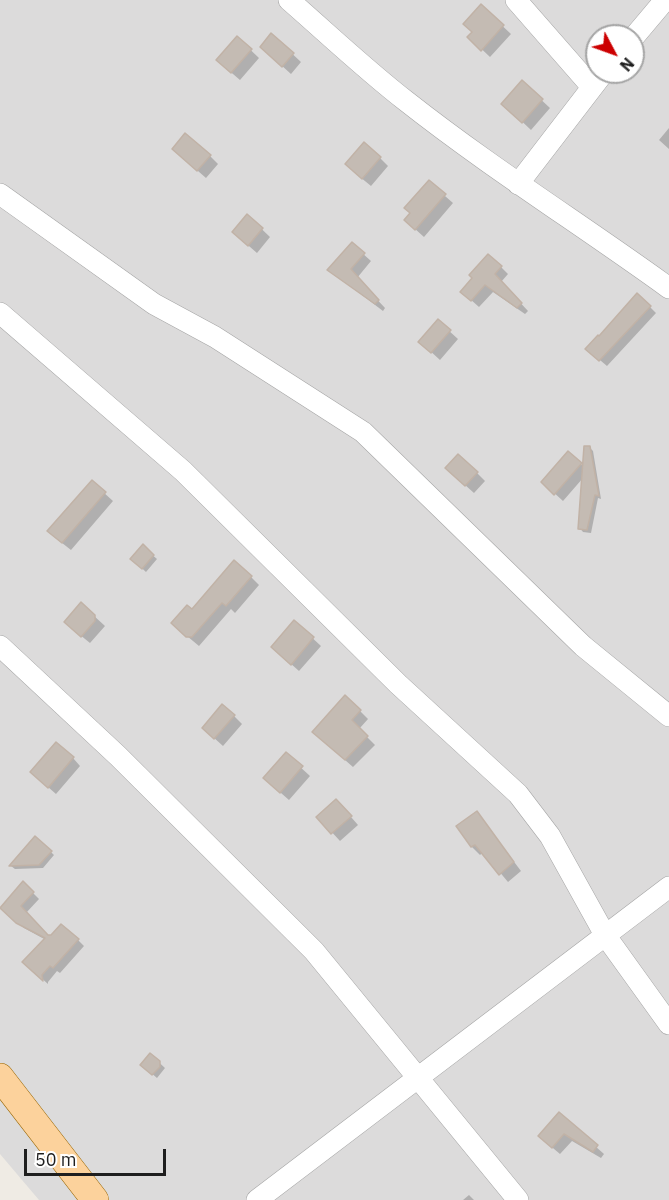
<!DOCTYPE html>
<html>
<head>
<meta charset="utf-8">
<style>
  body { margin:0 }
  #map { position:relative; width:669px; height:1200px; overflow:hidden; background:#efebe4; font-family:"IBM Plex Sans",sans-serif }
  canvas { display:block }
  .north { position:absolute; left:585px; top:24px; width:60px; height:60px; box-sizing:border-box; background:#fff; border:2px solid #a5a5a5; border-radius:50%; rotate:131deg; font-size:16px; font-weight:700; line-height:24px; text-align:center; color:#1e1e1e }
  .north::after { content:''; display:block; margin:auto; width:21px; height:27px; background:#cc0001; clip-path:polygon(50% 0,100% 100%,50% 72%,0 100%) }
  .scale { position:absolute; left:24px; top:1149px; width:142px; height:27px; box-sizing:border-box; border:3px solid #1e1e1e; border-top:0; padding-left:8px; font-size:18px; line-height:21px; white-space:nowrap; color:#1e1e1e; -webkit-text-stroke:4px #fff; paint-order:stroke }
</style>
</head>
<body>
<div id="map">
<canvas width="669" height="1200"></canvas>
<div class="north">N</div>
<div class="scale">50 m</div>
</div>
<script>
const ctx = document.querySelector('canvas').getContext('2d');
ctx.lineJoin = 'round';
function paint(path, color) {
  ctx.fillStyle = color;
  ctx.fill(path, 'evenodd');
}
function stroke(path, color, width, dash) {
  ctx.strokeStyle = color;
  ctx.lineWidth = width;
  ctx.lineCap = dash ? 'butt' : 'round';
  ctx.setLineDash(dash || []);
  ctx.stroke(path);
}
const residential = new Path2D(`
  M0 0H669V1200H39L0 1154ZM597 36H633V72H597Z`);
const shadow = new Path2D(`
  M481 6 511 34 490 57 469 37 474 32Z
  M272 35 301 62 291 74 270 55Z
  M238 38 259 58 240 80 226 68Z
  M523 83 550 108 531 130 511 111Z
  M669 128V149L659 140Z
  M210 156 218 164 206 178 182 157Z
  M380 158 388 166 371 186 354 172Z
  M429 182 453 203 424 237 414 228Z
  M248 216 270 237 257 253 242 240Z
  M352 244 371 261 357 278 385 308 383 311 329 270Z
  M501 267 508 274 501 282 528 311 525 314 493 292 479 307 470 299 474 278Z
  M650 307 656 313 607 366 594 355 599 338Z
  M438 321 458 339 440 360 428 349Z
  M589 447 593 451 601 499 598 498 591 533 583 532 580 528 583 478 563 501 551 490 568 453 584 467Z
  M477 473 485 481 474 493 455 476Z
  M92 482 113 501 71 550 57 539Z
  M143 547 157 559 146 572 132 559Z
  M251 577 259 585 235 613 231 609 199 646 181 631 192 611Z
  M81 604 105 626 90 643 74 630Z
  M295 622 321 646 299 671 281 655Z
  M360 711 368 719 359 729 375 745 353 767 322 740Z
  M234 716 242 724 223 746 212 736Z
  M286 754 310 776 289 800 273 786Z
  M73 758 80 766 56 794 40 780Z
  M344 809 358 825 340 841 318 817Z
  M477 813 521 871 508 882 483 852 480 855 472 847Z
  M36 838 54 855 43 868 15 869 11 866Z
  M23 883 39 899 26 913 48 937 78 940 84 946 60 973 57 971 48 982V984L30 968 46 940 24 928 7 913Z
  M151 1055 165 1068 157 1078 142 1065Z
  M559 1114 604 1154 601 1158 572 1141 560 1154 547 1143Z
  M469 1195 474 1200H463Z`);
const building = new Path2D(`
  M481 4 504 25 481 51 467 37 472 32 463 24Z
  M271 33 294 53 282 67 260 47Z
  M237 36 252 49 231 73 216 60Z
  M522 80 543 99 522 123 501 104Z
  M185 133 211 155 197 171 172 149Z
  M364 142 381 157 362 179 345 164Z
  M429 180 446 194 415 230 404 220 410 213 404 208Z
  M247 214 263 228 248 246 232 232Z
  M352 242 365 253 351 269 379 300 375 304 327 270Z
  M488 254 502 266 495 274 522 303 517 308 485 285 471 301 460 292 472 278 469 275Z
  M637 293 651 306 599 361 585 349 598 335 599 336Z
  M438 319 451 330 431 353 418 342Z
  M584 446H590L599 496 595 495 587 530 578 529Z
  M568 451 582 463 554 495 541 482Z
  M458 454 478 472 465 486 445 468Z
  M92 480 106 492 62 543 47 531Z
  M143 544 154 555 142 569 130 559Z
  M234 560 252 576 226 606 222 603 192 637H186L171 623 187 605 192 609Z
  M81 602 95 615V621L81 637 64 622Z
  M294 620 314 637 291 665 271 647Z
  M345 695 361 710 352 720 368 736 345 760 312 732Z
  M222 704 235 715 214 739 202 728Z
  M56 742 74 757 48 788 30 772Z
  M286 752 303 766 280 793 263 778Z
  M336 799 352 816 331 834 316 817Z
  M477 811 514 862 499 875 475 845 471 847 456 826Z
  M35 836 52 851 39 865 9 866Z
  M23 881 34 892 21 906 48 935H51L61 924 79 939 53 968 50 966 42 975 43 981 22 962 45 938 16 923 0 908Z
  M150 1053 160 1061V1067L152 1075 140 1065Z
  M559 1112 598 1145 593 1152 564 1134 552 1148 538 1136Z`);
const minor = new Path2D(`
  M289 0C328 34 366 70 406 101 491 168 582 225 669 288
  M516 0 592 87
  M633 38 665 0
  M518 184 604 72
  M0 194 154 304 215 337 363 432 583 646 669 716
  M0 313 183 471 398 684 518 794 550 836 605 935 669 1024
  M0 646 118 756 314 951 518 1200
  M257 1200 669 887`);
const major = new Path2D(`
  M0 1077 95 1200`);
paint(residential, '#dcdbdb');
paint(shadow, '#0003');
paint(building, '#c4bbb3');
stroke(building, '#c1b2a6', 1.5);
stroke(minor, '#a5a5a5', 22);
stroke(major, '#986500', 28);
stroke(minor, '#fff', 21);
stroke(major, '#fcd29c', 27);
</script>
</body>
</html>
